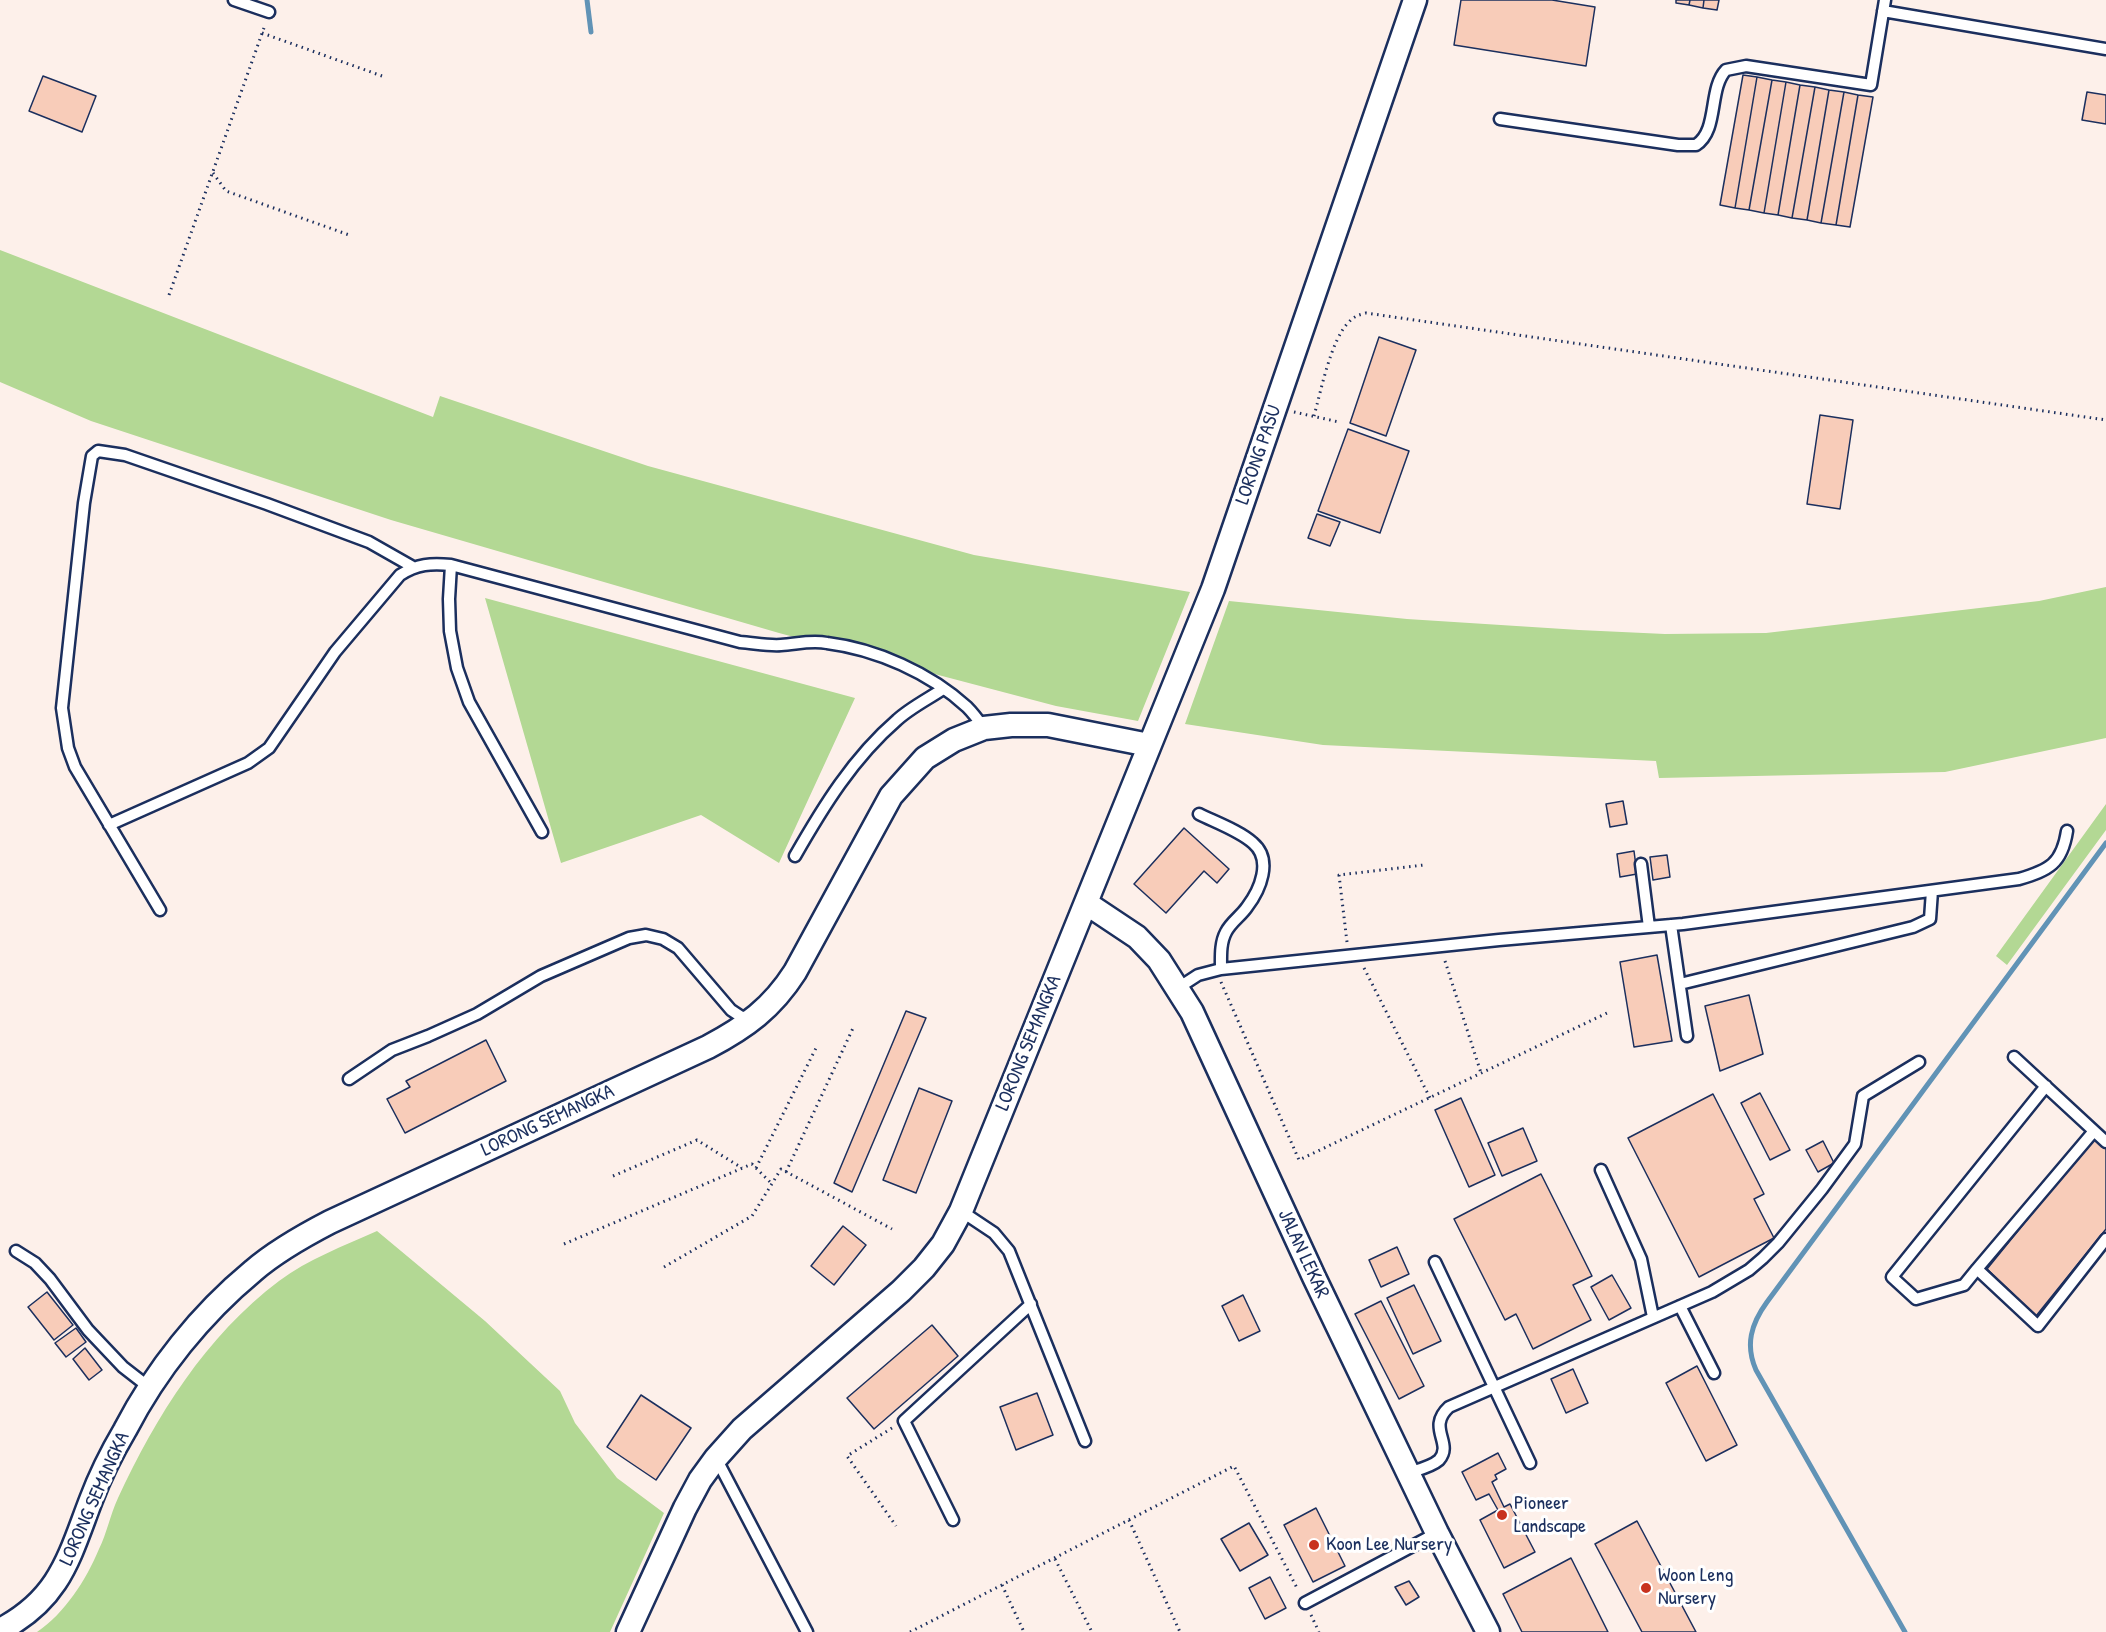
<!DOCTYPE html>
<html>
<head>
<meta charset="utf-8">
<style>
  body { margin:0 }
  canvas { display:block; background:#fdf0ea }
</style>
</head>
<body>
<canvas width="2106" height="1632"></canvas>
<script>
const ctx = document.querySelector('canvas').getContext('2d');
ctx.lineJoin = 'round';
function paint(path, color) {
  ctx.fillStyle = color;
  ctx.fill(path, 'evenodd');
}
function stroke(path, color, width, dash) {
  ctx.strokeStyle = color;
  ctx.lineWidth = width;
  ctx.lineCap = dash ? 'butt' : 'round';
  ctx.setLineDash(dash || []);
  ctx.stroke(path);
}
function label(font, color, halo, rows, align = 'center') {
  ctx.font = font + ' "Patrick Hand",sans-serif';
  ctx.lineWidth = 6;
  ctx.setLineDash([]);
  ctx.textBaseline = 'middle';
  ctx.strokeStyle = halo;
  ctx.fillStyle = color;
  for (const [text, x, y, turn = 0] of rows) {
    ctx.save();
    ctx.translate(x, y);
    ctx.rotate((+turn || 0) * Math.PI / 180);
    ctx.textAlign = isNaN(turn) ? turn : align;
    if (halo) ctx.strokeText(text, 0, 0);
    ctx.fillText(text, 0, 0);
    ctx.restore();
  }
}
const green = new Path2D(`
  M0 250 433 417 440 396 648 466 974 555 1190 592 1138 721 1056 706 779 633 391 520 91 421 0 382Z
  M2106 587V738L1945 772 1659 778 1656 761 1323 745 1185 724 1229 601 1407 619 1579 630 1665 634 1766 633 2039 601Z
  M485 598 855 698 779 863 701 815 561 863Z
  M2106 804V830L2007 965 1996 956Z
  M377 1231 485 1321 560 1391 575 1423 617 1478 664 1513 610 1632H37C65 1613 86 1580 99 1549 107 1533 110 1515 118 1498 156 1416 206 1336 279 1281 308 1259 344 1246 377 1231Z`);
const stream = new Path2D(`
  M587 0 591 32
  M1905 1632 1756 1370C1745 1345 1751 1324 1767 1302L2106 843`);
const building = new Path2D(`
  M1461 0H1552L1595 7 1586 66 1454 45Z
  M1676 0H1690L1689 5 1676 3Z
  M1690 0H1704L1703 8 1689 5Z
  M1704 0H1719L1717 10 1703 8Z
  M1743 75 1757 77 1735 208 1720 205Z
  M43 76 96 96 82 132 29 111Z
  M1757 77 1772 80 1749 210 1735 208Z
  M1772 80 1786 82 1764 213 1749 210Z
  M1786 82 1800 85 1778 215 1764 213Z
  M1800 85 1815 87 1792 218 1778 215Z
  M1815 87 1829 90 1807 220 1792 218Z
  M1829 90 1844 92 1821 223 1807 220Z
  M1844 92 1858 95 1836 225 1821 223Z
  M2087 92 2106 95V124L2082 120Z
  M1858 95 1873 97 1850 227 1836 225Z
  M1379 337 1416 350 1386 436 1350 423Z
  M1820 415 1853 420 1840 509 1807 504Z
  M1348 429 1409 451 1380 533 1318 511Z
  M1317 514 1340 522 1330 546 1308 538Z
  M1623 801 1627 824 1610 827 1606 804Z
  M1184 828 1229 869 1217 883 1204 871 1166 913 1134 884Z
  M1634 851 1637 874 1620 877 1617 854Z
  M1667 855 1670 877 1653 880 1650 857Z
  M1657 955 1672 1041 1634 1047 1620 962Z
  M1749 995 1763 1054 1720 1071 1705 1006Z
  M906 1011 926 1018 852 1192 834 1183Z
  M486 1040 506 1081 405 1133 387 1099 410 1087 406 1081Z
  M919 1088 952 1101 916 1193 883 1180Z
  M1760 1093 1790 1150 1770 1160 1741 1103Z
  M1713 1094 1764 1194 1754 1199 1774 1238 1699 1277 1628 1138Z
  M1461 1098 1495 1175 1469 1187 1435 1110Z
  M1523 1128 1537 1161 1502 1176 1488 1143Z
  M2094 1137 2106 1149V1229L2036 1316 1987 1269Z
  M1823 1141 1834 1163 1818 1172 1806 1150Z
  M1541 1174 1592 1276 1573 1285 1591 1320 1533 1349 1516 1314 1505 1320 1454 1219Z
  M843 1226 866 1245 834 1285 811 1266Z
  M1397 1247 1409 1274 1381 1287 1369 1260Z
  M1612 1275 1631 1308 1609 1320 1591 1287Z
  M1414 1285 1441 1341 1413 1354 1387 1298Z
  M47 1292 73 1325 54 1340 28 1307Z
  M1243 1295 1260 1331 1239 1341 1222 1306Z
  M1381 1301 1424 1386 1399 1399 1355 1314Z
  M932 1325 958 1356 874 1429 847 1398Z
  M76 1328 86 1342 66 1357 55 1343Z
  M85 1348 102 1370 89 1380 73 1359Z
  M1697 1366 1737 1445 1706 1461 1666 1383Z
  M1573 1369 1588 1403 1566 1413 1551 1379Z
  M1037 1393 1053 1435 1016 1450 1000 1407Z
  M641 1395 691 1428 656 1480 607 1447Z
  M1498 1453 1506 1469 1495 1475 1497 1479 1492 1482 1504 1507 1510 1504 1535 1552 1504 1568 1480 1520 1498 1510 1489 1494 1476 1500 1462 1472Z
  M1316 1508 1345 1566 1313 1582 1284 1525Z
  M1637 1521 1696 1632H1642L1595 1544Z
  M1249 1523 1268 1555 1240 1571 1221 1539Z
  M1571 1558 1608 1632H1522L1503 1594Z
  M1270 1577 1286 1608 1265 1619 1249 1588Z
  M1409 1581 1419 1597 1406 1605 1395 1587Z`);
const path = new Path2D(`
  M262 33 382 76
  M213 173 226 191 352 236
  M169 295 265 25
  M1294 412 1339 422
  M1314 416C1321 391 1331 339 1349 322 1354 316 1359 315 1366 313L2106 420
  M1347 942 1339 875 1424 865
  M1445 961 1481 1073
  M1364 968 1430 1098
  M1221 982 1299 1160 1607 1013
  M756 1168 816 1048
  M786 1172 854 1026
  M613 1176 697 1140 742 1168
  M564 1244 752 1164 772 1184
  M664 1267 752 1216 781 1169 892 1229
  M892 1428 847 1456 896 1526
  M1129 1520 1180 1632
  M1055 1559 1092 1632
  M1002 1585 1024 1632
  M1311 1615 1319 1632
  M910 1632 1234 1466 1298 1590`);
const lane = new Path2D(`
  M234 0 269 12
  M1883 11 2106 49
  M1500 119 1678 145H1696C1719 130 1708 89 1726 70L1746 66 1871 85 1885 0
  M451 565 449 599 450 631 457 668 469 702 542 832
  M1199 814C1215 822 1240 831 1253 843 1273 860 1260 890 1247 907 1241 916 1231 922 1226 932 1220 943 1221 957 1221 969
  M109 825 248 763 269 748 335 652 400 575C417 564 431 563 451 565L740 642C754 643 768 646 781 645 797 644 811 640 827 643 876 649 930 673 967 707 973 713 979 721 984 728
  M795 856C823 807 853 758 897 720 910 708 928 699 943 689
  M1641 864 1649 927
  M160 910 75 767 68 748 62 708 84 503 92 456 98 451 125 455 267 504 369 542 413 567
  M1671 925 1687 1036
  M1680 984 1913 927 1930 919 1932 891
  M1178 988 1198 975 1221 969 1499 940 1683 924 2019 879C2049 870 2062 864 2067 831
  M2014 1057 2106 1142
  M349 1079 392 1050 428 1036 477 1014 541 976 629 938 646 935 663 939 678 948 731 1010 740 1016 751 1019
  M2094 1131 1977 1269 2038 1326 2106 1239
  M1601 1170 1641 1259 1653 1317
  M961 1211 994 1233 1009 1251 1085 1441
  M16 1251 35 1263 50 1279 88 1330 123 1367 150 1388
  M1435 1262 1530 1463
  M1977 1269 1964 1285 1916 1299 1892 1277 2046 1086
  M1680 1306 1714 1373
  M716 1458 807 1632
  M1408 1473C1417 1470 1431 1467 1439 1460 1454 1443 1426 1428 1449 1407L1712 1292 1749 1270 1763 1258 1778 1243 1822 1189 1855 1144 1863 1096 1919 1062
  M953 1520 904 1421 1031 1304
  M1305 1603 1437 1533`);
const street = new Path2D(`
  M1086 903 1137 937 1159 960 1192 1012 1314 1277 1437 1533 1488 1632
  M0 1630C60 1599 69 1557 91 1500 100 1476 112 1452 125 1430 156 1370 201 1314 253 1271 276 1251 303 1236 330 1222L708 1047C746 1027 772 1008 795 972L891 796 925 758 954 740 984 728 1011 725H1048L1149 745
  M628 1632 685 1508 700 1480 716 1458 742 1429 901 1291 924 1268 943 1244 961 1211 1213 589 1415 0`);
const markers = [
  [1502,1515,6,"#c8321e"],
  [1314,1545,6,"#c8321e"],
  [1646,1588,6,"#c8321e"]
];
const streetNames = [
  ["LORONG PASU",1259,455,-71],
  ["LORONG SEMANGKA",1029,1043,-68],
  ["LORONG SEMANGKA",548,1121,-25],
  ["JALAN LEKAR",1303,1254,65],
  ["LORONG SEMANGKA",95,1499,-66]
];
const poiNames = [
  ["Pioneer",1514,1504],
  ["Landscape",1514,1527],
  ["Koon Lee Nursery",1326,1545],
  ["Woon Leng",1658,1576],
  ["Nursery",1658,1599]
];
paint(green, '#b3d894');
stroke(stream, '#6193b6', 5);
paint(building, '#f8ccb9');
stroke(building, '#1b2f5e', 1.5);
stroke(lane, '#1b2f5e', 15);
stroke(street, '#1b2f5e', 27);
stroke(path, '#1b2f5e', 3, [1.5, 4.5]);
stroke(lane, '#fff', 10);
stroke(street, '#fff', 22);
for (const [x, y, r, color] of markers) {
  const dot = new Path2D();
  dot.arc(x, y, r, 0, 2 * Math.PI);
  ctx.fillStyle = color;
  ctx.fill(dot);
  stroke(dot, '#fff', 2);
}
label('20px', '#1b2f5e', '#fff', streetNames);
label('20px', '#1b2f5e', '#fff', poiNames, 'left');
</script>
</body>
</html>
